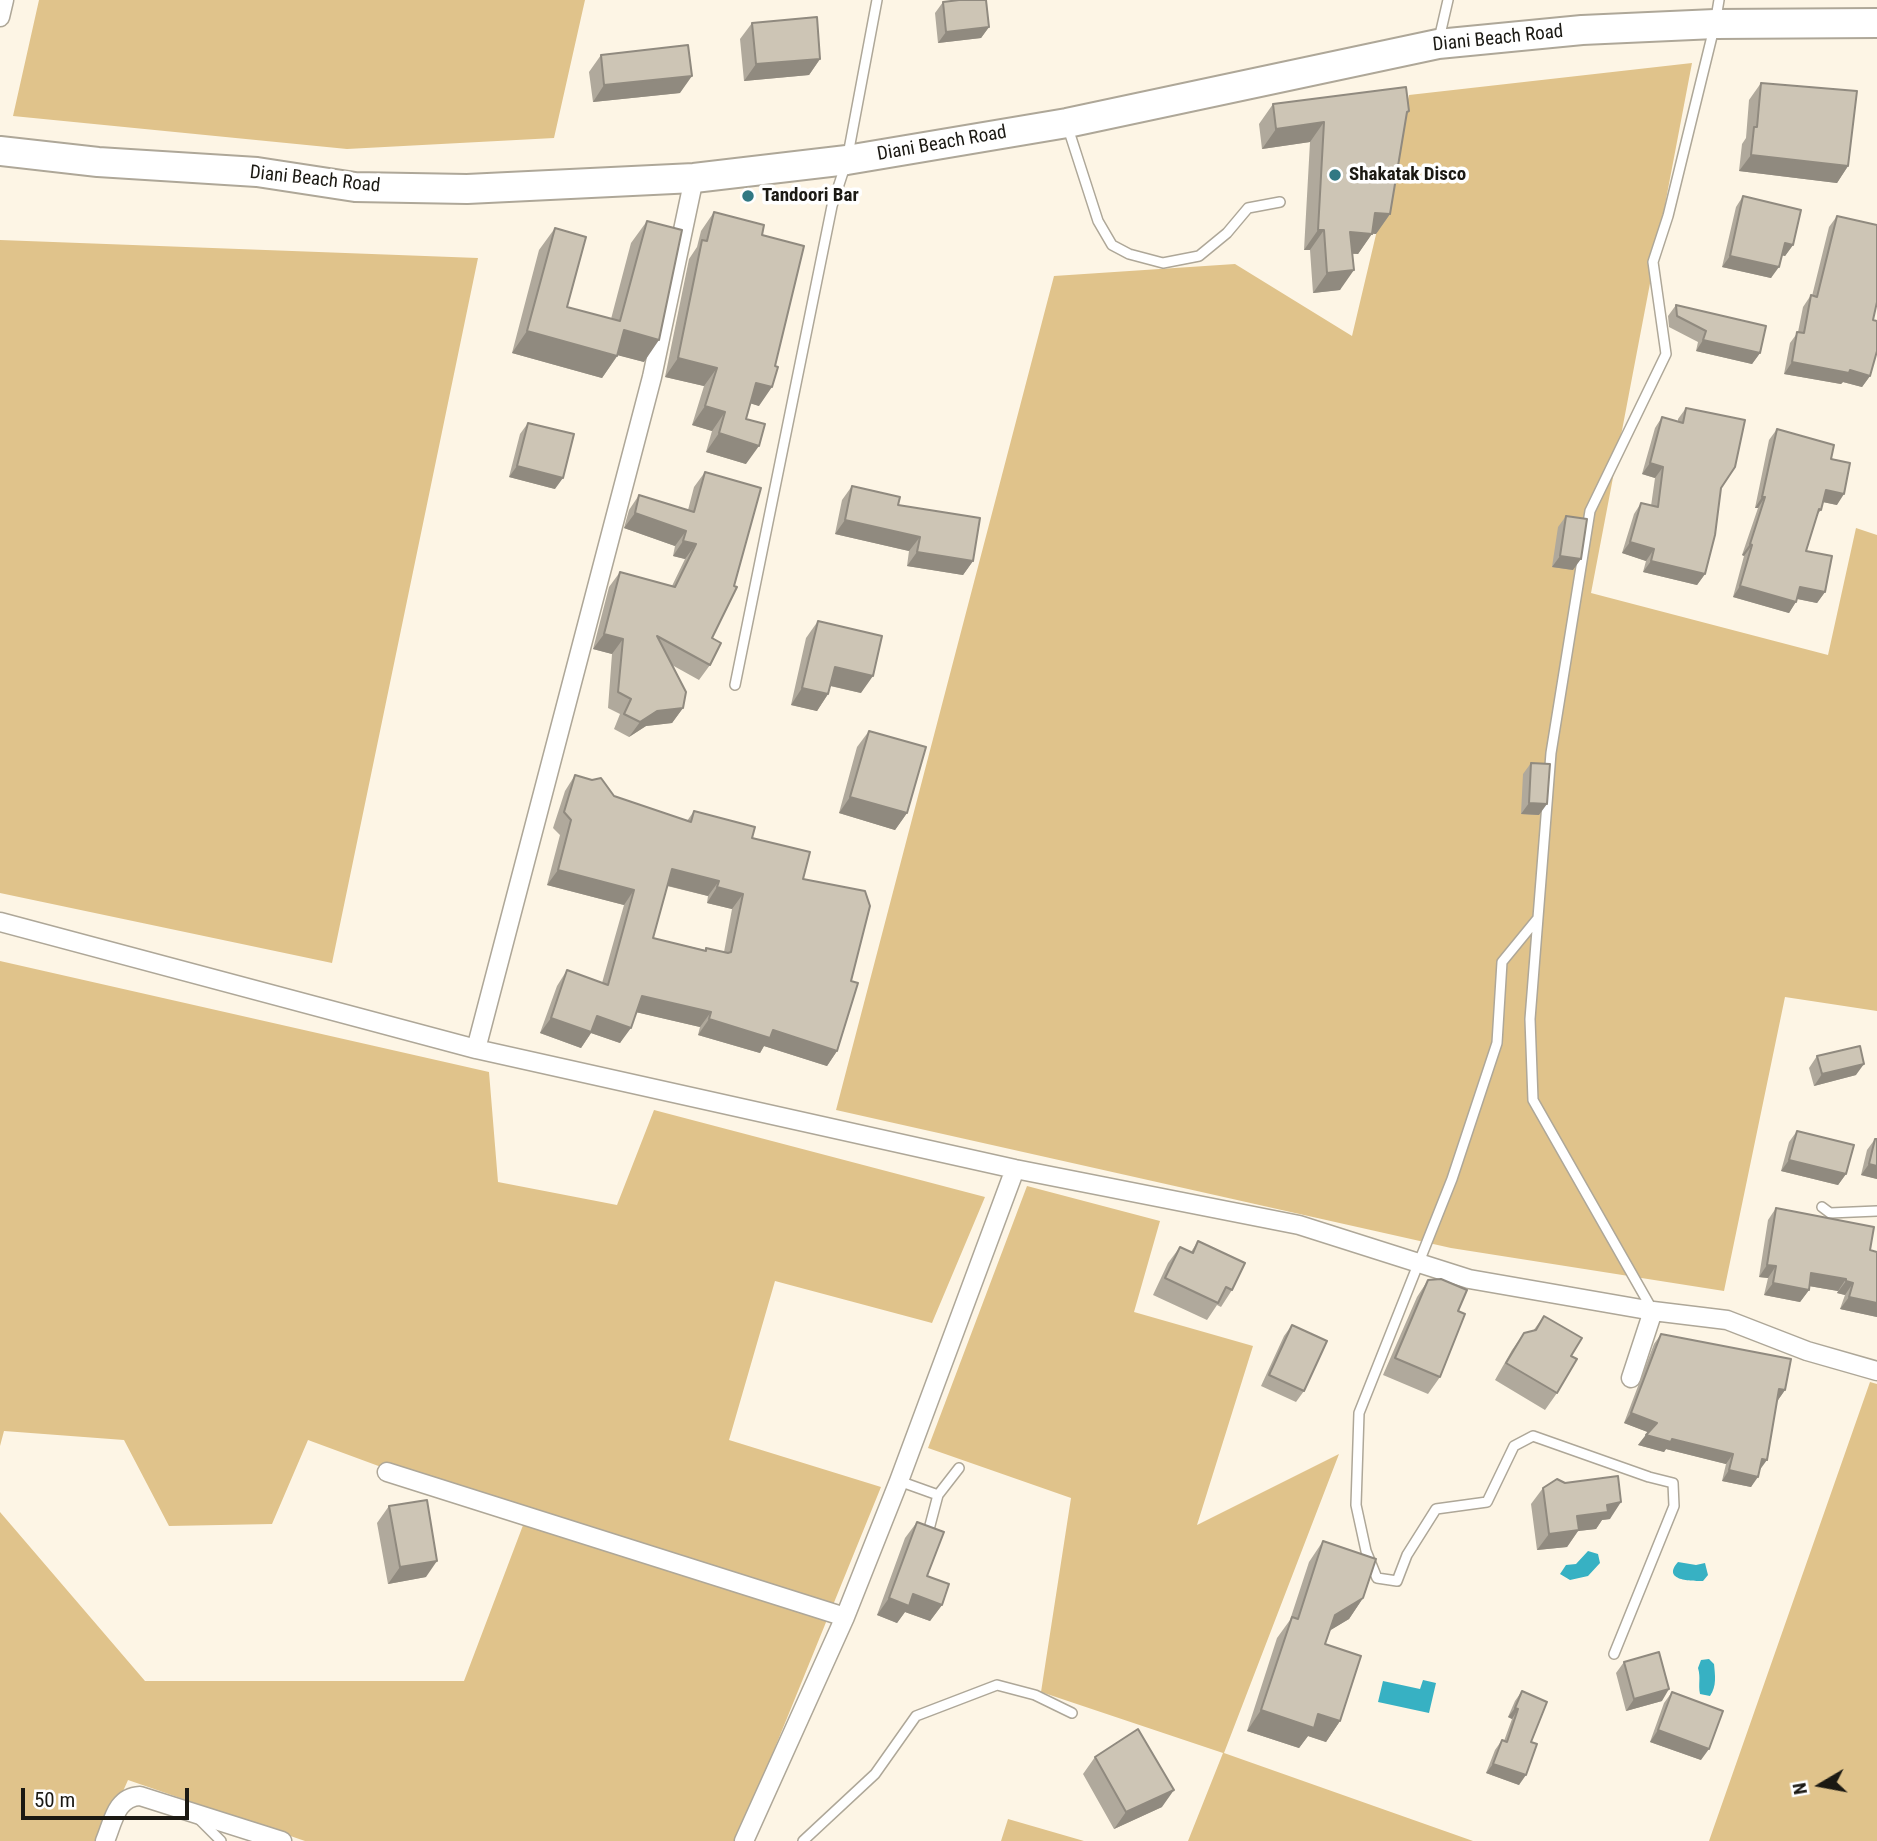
<!DOCTYPE html>
<html>
<head>
<meta charset="utf-8">
<style>
  body { margin:0 }
  #map { position:relative; width:1877px; height:1841px; overflow:hidden; background:#fdf5e5; font-family:"Roboto Condensed",sans-serif }
  canvas { display:block }
  .north { position:absolute; left:1786px; top:1750px; width:70px; height:70px; -webkit-text-stroke:5px #fff; paint-order:stroke; rotate:260deg; font-size:19px; font-weight:700; line-height:28px; text-align:center; color:#1b1913 }
  .north::after { content:''; display:block; margin:auto; width:24px; height:32px; background:#1b1913; clip-path:polygon(50% 0,100% 100%,50% 72%,0 100%) }
  .scale { position:absolute; left:21px; top:1788px; width:168px; height:32px; box-sizing:border-box; border:4px solid #1b1913; border-top:0; padding-left:9px; font-size:21px; line-height:24px; white-space:nowrap; color:#1b1913; -webkit-text-stroke:5px #fff; paint-order:stroke }
</style>
</head>
<body>
<div id="map">
<canvas width="1877" height="1841"></canvas>
<div class="north">N</div>
<div class="scale">50 m</div>
</div>
<script>
const ctx = document.querySelector('canvas').getContext('2d');
ctx.lineJoin = 'round';
function paint(path, color) {
  ctx.fillStyle = color;
  ctx.fill(path, 'evenodd');
}
function stroke(path, color, width, dash) {
  ctx.strokeStyle = color;
  ctx.lineWidth = width;
  ctx.lineCap = dash ? 'butt' : 'round';
  ctx.setLineDash(dash || []);
  ctx.stroke(path);
}
function label(font, color, halo, rows, align = 'center') {
  ctx.font = font + ' "Roboto Condensed",sans-serif';
  ctx.lineWidth = 7;
  ctx.setLineDash([]);
  ctx.textBaseline = 'middle';
  ctx.strokeStyle = halo;
  ctx.fillStyle = color;
  for (const [text, x, y, turn = 0] of rows) {
    ctx.save();
    ctx.translate(x, y);
    ctx.rotate((+turn || 0) * Math.PI / 180);
    ctx.textAlign = isNaN(turn) ? turn : align;
    if (halo) ctx.strokeText(text, 0, 0);
    ctx.fillText(text, 0, 0);
    ctx.restore();
  }
}
const green = new Path2D(`
  M39 0H585L554 138 347 149 13 116Z
  M1692 63 1591 593 1828 655 1856 528 1877 535V1011L1785 997 1724 1291 1451 1248 836 1110 1054 276 1235 264 1352 336 1409 95Z
  M0 240 478 258 332 963 0 893Z
  M0 961 489 1072 498 1182 617 1205 654 1110 985 1197 932 1323 775 1281 729 1440 881 1487 737 1841H305L128 1780 101 1841H0V1512L145 1681H464L525 1520 308 1440 272 1524 169 1526 124 1440 4 1431 0 1446Z
  M1027 1186 1160 1221 1134 1312 1253 1346 1197 1525 1339 1454 1224 1753 1473 1841H1188L1223 1753 1041 1692 1071 1498 928 1448Z
  M1870 1382 1877 1384V1841H1709Z
  M1008 1819 1084 1841H1001Z`);
const water = new Path2D(`
  M1588 1551 1598 1554 1600 1563 1588 1576 1570 1580 1560 1574 1566 1565 1576 1564Z
  M1678 1562 1696 1565 1705 1563 1708 1575 1703 1581C1692 1581 1661 1581 1678 1562Z
  M1709 1659 1714 1664C1715 1675 1717 1686 1710 1696L1700 1694C1698 1684 1701 1678 1698 1668L1701 1660Z
  M1423 1680 1436 1683 1429 1713 1378 1702 1383 1681 1420 1689Z`);
const service = new Path2D(`
  M1439 39 1448 0
  M1068 128 1098 221 1112 245 1129 254 1163 263 1199 256 1227 233 1248 208 1280 202
  M735 685 832 206 847 160 877 0
  M1538 918 1502 962 1497 1043 1452 1179 1359 1413 1356 1505 1366 1551 1377 1578 1397 1581 1407 1555 1436 1509 1487 1502 1514 1446 1533 1436 1649 1477 1673 1483 1674 1506 1614 1654
  M1822 1207 1830 1213 1877 1211
  M1653 1311 1533 1100 1530 1019 1551 753 1590 511 1666 354 1653 262 1668 216 1715 24 1719 0
  M899 1481 938 1495
  M928 1533 938 1495 959 1468
  M198 1818 221 1841
  M803 1841 875 1774 916 1716 997 1685 1035 1695 1072 1713`);
const minor = new Path2D(`
  M0 17 4 0
  M0 922 476 1049 1015 1169 1299 1225 1469 1279 1653 1311 1727 1320 1807 1351 1877 1371
  M476 1049 652 377 694 178
  M1631 1378 1653 1311
  M387 1472 845 1617
  M105 1841C113 1822 116 1797 140 1796L282 1841
  M744 1841 845 1617 899 1481 1015 1169`);
const primary = new Path2D(`
  M0 151 98 162 257 172 355 187 467 189 694 178 847 160 1067 123 1438 44 1582 30 1715 24 1877 23`);
const wall = new Path2D(`
  M943 2 989 27 981 38 938 43 935 13Z
  M752 23 820 59 809 75 744 81 740 39Z
  M601 55 680 93 593 102 589 72Z
  M1761 83 1848 166 1837 183 1739 171 1742 144 1746 138 1749 100Z
  M1273 104 1409 111 1406 116 1390 214 1376 234 1372 233 1358 254H1352L1340 290 1313 293 1310 250H1304L1310 142 1262 149 1259 124Z
  M1743 196 1793 245 1785 256 1782 255 1771 278 1722 267 1736 207Z
  M714 212 762 235 759 406 750 403 746 419V464L706 452 712 431 692 425 704 386 665 377 689 259 697 247 701 231Z
  M1837 216 1873 320 1870 376 1862 387 1843 382 1841 384 1784 374 1790 343 1798 332 1803 307 1811 295 1812 296 1829 227Z
  M647 221 644 362 618 355 602 378 512 353 539 250 555 228 567 307 611 319 631 243Z
  M1676 305 1760 353 1752 364 1696 351 1698 342 1669 327 1668 316Z
  M1686 408 1721 488 1705 574 1697 585 1643 572 1646 561 1622 553 1634 514 1641 503 1651 506 1655 478 1642 474 1655 428 1662 417 1678 422V419Z
  M528 423 555 489 509 477 520 434Z
  M1777 429 1831 459 1837 505 1823 502 1821 510 1817 515 1806 551 1825 592 1817 603 1797 599 1789 613 1733 597 1744 556 1742 555 1758 508H1755L1769 440Z
  M705 472 712 638 710 665 699 680 672 665 683 708 672 723 646 726 629 737 614 729 620 714 608 708 612 654 593 649 609 587 620 572 672 586 685 559 673 556 675 546 624 528 629 510 639 495 688 510 694 487Z
  M852 486 898 505 973 561 963 575 907 566 909 551 835 534 842 500Z
  M1566 516 1573 570 1552 567 1558 527Z
  M818 621 861 693 830 686 828 694 817 711 791 705 806 638Z
  M869 731 907 813 895 830 839 813 857 747Z
  M1531 763 1539 815 1521 814 1523 774Z
  M575 775 614 796 687 821 694 811 752 838 803 879 851 981 837 1051 827 1066 764 1046 760 1053 698 1035 700 1027 636 1012 620 1043 591 1033 581 1048 540 1033 557 986 567 970 602 983 624 905 547 885 560 835 553 828 565 791ZM667 886 708 896 707 903 732 909 724 952 706 948 705 950 653 938Z
  M1817 1056 1856 1075 1814 1086 1809 1068Z
  M1797 1131 1846 1174 1838 1185 1781 1171 1789 1142Z
  M1875 1139 1877 1179 1861 1175 1867 1150Z
  M1776 1208 1870 1250 1877 1317 1840 1309 1845 1295 1837 1293 1838 1291 1809 1286V1290L1800 1302 1764 1295 1768 1278 1759 1277 1768 1220Z
  M1198 1241 1232 1290 1221 1307 1217 1305 1207 1320 1153 1295 1168 1263 1180 1247 1191 1252Z
  M1428 1280 1458 1311 1440 1377 1428 1394 1383 1375 1417 1297Z
  M1544 1316 1571 1356 1557 1393 1545 1410 1495 1380 1512 1350 1524 1333 1533 1331Z
  M1292 1325 1304 1391 1296 1402 1261 1386 1284 1336Z
  M1661 1334 1785 1390 1778 1400H1777L1760 1470 1751 1487 1722 1481 1726 1464 1666 1449 1664 1452 1638 1445 1648 1432 1624 1423 1654 1344Z
  M1543 1488 1610 1519 1602 1520 1596 1529 1578 1531 1567 1547 1537 1550 1531 1504Z
  M389 1506 426 1577 388 1584 377 1523Z
  M917 1522 927 1576 942 1605 930 1621 905 1612 897 1623 877 1615 905 1538Z
  M1323 1541 1363 1598 1349 1619 1330 1630 1325 1644 1340 1721 1326 1742 1308 1736 1299 1748 1247 1731 1277 1638 1290 1620 1309 1562Z
  M1624 1662 1662 1701 1626 1711 1616 1673Z
  M1522 1691 1531 1742 1519 1785 1486 1773 1495 1750 1502 1740 1504 1741 1512 1719 1508 1717 1515 1701Z
  M1672 1692 1701 1760 1650 1742 1664 1703Z
  M1095 1757 1162 1807 1114 1829 1083 1774Z`);
const shadedWall = new Path2D(`
  M989 27 981 38 938 43 946 32Z
  M820 59 809 75 744 81 756 64Z
  M692 76 680 93 593 102 604 85Z
  M1324 122 1310 142 1262 149 1276 129Z
  M1751 155 1848 166 1837 183 1739 171Z
  M1375 213 1390 214 1376 234 1361 233Z
  M1318 230H1324L1310 250H1304Z
  M1350 232 1372 234 1358 254 1336 252Z
  M1785 243 1793 245 1785 256 1777 254Z
  M1730 256 1779 267 1771 278 1722 267Z
  M1354 270 1340 290 1313 293 1327 273Z
  M624 330 659 340 644 362 609 353Z
  M527 331 617 356 602 378 512 353Z
  M1703 340 1760 353 1752 364 1696 351Z
  M678 358 717 368 704 386 665 377Z
  M1792 362 1850 370 1870 376 1862 387 1843 382 1841 384 1784 374Z
  M756 383 772 387 759 406 743 401Z
  M705 406 725 412 712 431 692 425Z
  M719 433 759 446 746 464 706 452Z
  M1650 463 1663 467 1655 478 1642 474Z
  M517 466 563 478 555 489 509 477Z
  M1826 490 1844 494 1837 505 1818 501Z
  M1762 497H1765L1758 508H1755Z
  M635 513 686 531 675 546 624 528Z
  M845 520 920 537 909 551 835 534Z
  M683 541 696 544 685 559 673 556Z
  M1630 542 1654 549 1646 561 1622 553Z
  M1750 544 1752 545 1744 556 1742 555Z
  M917 552 973 561 963 575 907 566Z
  M1560 556 1581 559 1573 570 1552 567Z
  M1651 561 1705 574 1697 585 1643 572Z
  M1740 586 1796 602 1789 613 1733 597Z
  M1800 587 1825 592 1817 603 1793 598Z
  M604 634 623 639 612 654 593 649Z
  M835 667 873 676 861 693 823 684Z
  M802 688 828 694 817 711 791 705Z
  M683 708 672 723 646 726 629 737 640 722 657 711Z
  M850 797 907 813 895 830 839 813Z
  M1529 803 1547 804 1539 815 1521 814Z
  M672 869 719 881 708 896 661 884Z
  M558 870 634 890 624 905 547 885Z
  M717 887 743 894 732 909 707 903Z
  M642 996 711 1012 700 1027 631 1011Z
  M597 1016 631 1028 620 1043 591 1033 581 1048 540 1033 551 1018Z
  M709 1019 773 1030 837 1051 827 1066 764 1046 760 1053 698 1035Z
  M1864 1064 1856 1075 1814 1086 1822 1074Z
  M1789 1160 1846 1174 1838 1185 1781 1171Z
  M1869 1164 1877 1166V1179L1861 1175Z
  M1767 1265 1776 1266 1768 1278 1759 1277Z
  M1811 1273 1846 1279 1838 1291 1803 1285Z
  M1846 1281 1853 1283 1845 1295 1837 1293Z
  M1773 1283 1809 1290 1800 1302 1764 1295Z
  M1849 1297 1877 1303V1317L1840 1309Z
  M1779 1389 1785 1390 1778 1400 1772 1399Z
  M1631 1413 1657 1423 1650 1433 1624 1423Z
  M1646 1435 1672 1439 1733 1454 1726 1464 1666 1449 1664 1452 1638 1445Z
  M1762 1459 1767 1460 1759 1471Z
  M1729 1470 1758 1477 1751 1487 1722 1481Z
  M1621 1502 1610 1519 1602 1520 1596 1529 1578 1531 1567 1547 1537 1550 1549 1534 1577 1516 1607 1505Z
  M437 1561 426 1577 388 1584 400 1567Z
  M913 1594 942 1605 930 1621 905 1612 897 1623 877 1615 889 1598Z
  M1363 1598 1349 1619 1321 1636 1335 1615Z
  M1669 1689 1662 1701 1626 1711 1634 1699Z
  M1515 1708 1518 1709 1512 1719 1508 1717Z
  M1261 1710 1318 1714 1340 1721 1326 1742 1308 1736 1299 1748 1247 1731Z
  M1658 1730 1709 1749 1701 1760 1650 1742Z
  M1493 1764 1526 1775 1519 1785 1486 1773Z
  M1174 1790 1162 1807 1114 1829 1126 1812Z`);
const building = new Path2D(`
  M959 0H986L989 27 946 32 943 2Z
  M817 17 820 59 756 64 752 23Z
  M688 45 692 76 604 85 601 55Z
  M1761 83 1857 91 1848 166 1751 155 1754 127H1757Z
  M1406 87 1409 111 1407 112 1390 214 1375 213 1372 234 1350 232 1354 270 1327 273 1324 230H1318L1324 122 1276 129 1273 104Z
  M1743 196 1801 210 1793 245 1785 243 1779 267 1730 256Z
  M714 212 764 225 762 235 804 246 775 366 778 367 772 387 756 383 746 419 765 424 759 446 719 433 725 412 705 406 717 368 678 358 702 240 707 241Z
  M1837 216 1877 225V302L1873 320 1877 321V351L1870 376 1850 370 1849 373 1792 362 1797 332 1804 333 1811 295 1817 297Z
  M647 221 682 230 659 340 624 330 617 356 527 331 555 228 586 237 567 307 620 321Z
  M1676 305 1766 326 1760 353 1703 340 1706 331 1677 316Z
  M1686 408 1745 420 1735 467 1721 488 1715 535 1705 574 1651 561 1654 549 1630 542 1641 503 1658 507 1663 467 1650 463 1662 417 1683 423Z
  M528 423 574 434 563 478 517 466Z
  M1777 429 1834 445 1831 459 1850 463 1844 494 1826 490 1821 510 1819 509 1806 551 1832 556 1825 592 1800 587 1796 602 1740 586 1752 545 1750 544 1765 497H1762Z
  M705 472 761 488 734 586 737 587 712 638 721 643 710 665 657 636 686 692 683 708 657 711 640 722 624 714 631 699 618 692 623 639 604 634 620 572 675 587 696 544 683 541 686 531 635 513 639 495 694 512Z
  M852 486 900 497 898 505 980 518 973 561 917 552 920 537 845 520Z
  M1566 516 1587 519 1581 559 1560 556Z
  M818 621 882 636 873 676 835 667 828 694 802 688Z
  M869 731 926 747 907 813 850 797Z
  M1531 763 1550 764 1547 804 1529 803Z
  M575 775 592 780 601 778 614 796 691 822 694 811 755 827 752 838 810 852 803 879 865 891 870 906 851 981 858 983 837 1051 773 1030 770 1038 709 1019 711 1012 642 996 631 1028 597 1016 591 1032 551 1018 567 970 608 985 634 890 558 870 571 820 564 812ZM672 869 719 881 717 887 743 894 731 952 728 953 706 948V951L653 938Z
  M1860 1046 1864 1064 1822 1074 1817 1056Z
  M1797 1131 1854 1145 1846 1174 1789 1160Z
  M1875 1139H1877V1166L1869 1164Z
  M1776 1208 1874 1227 1870 1250 1877 1252V1303L1849 1297 1853 1283 1846 1281V1279L1811 1273 1809 1290 1773 1283 1776 1266 1767 1265Z
  M1198 1241 1245 1263 1232 1290 1226 1287 1218 1303 1165 1278 1180 1247 1193 1253Z
  M1441 1279 1467 1290 1458 1311 1465 1314 1440 1377 1395 1358 1428 1280Z
  M1544 1316 1582 1338 1571 1356 1577 1359 1557 1393 1506 1363 1524 1333 1536 1330Z
  M1292 1325 1327 1341 1304 1391 1269 1375Z
  M1661 1334 1791 1359 1785 1390 1779 1389 1767 1460 1762 1459 1758 1477 1729 1470 1733 1454 1672 1439 1671 1442 1646 1435 1657 1423 1631 1413Z
  M1618 1476 1621 1502 1607 1505 1608 1512 1577 1516 1579 1530 1549 1534 1543 1488 1557 1479 1565 1483Z
  M427 1500 437 1561 400 1567 389 1506Z
  M917 1522 944 1532 927 1576 949 1584 942 1605 913 1594 909 1606 889 1598Z
  M1323 1541 1376 1559 1363 1598 1335 1615 1325 1644 1361 1656 1340 1721 1318 1714 1314 1728 1261 1710 1292 1617 1298 1619Z
  M1659 1652 1669 1689 1634 1699 1624 1662Z
  M1522 1691 1547 1702 1531 1742 1537 1744 1526 1775 1493 1764 1502 1740 1507 1742 1518 1709 1515 1708Z
  M1672 1692 1723 1711 1709 1749 1658 1730Z
  M1138 1729 1174 1790 1126 1812 1095 1757Z`);
const markers = [
  [1335,175,7,"#317883"],
  [748,196,7,"#317883"]
];
const streetNames = [
  ["Diani Beach Road",1498,39,-6],
  ["Diani Beach Road",942,144,-10],
  ["Diani Beach Road",315,180,6]
];
const poiNames = [
  ["Shakatak Disco",1349,175],
  ["Tandoori Bar",762,196]
];
paint(green, '#e0c38b');
paint(water, '#37b1c3');
stroke(service, '#aea798', 12);
stroke(minor, '#aea798', 21);
stroke(primary, '#aea798', 32);
stroke(service, '#fff', 9);
stroke(minor, '#fff', 18);
stroke(primary, '#fff', 28);
paint(wall, '#b0a99c');
paint(shadedWall, '#908a7f');
paint(building, '#cdc5b5');
stroke(building, '#908a7f', 2);
for (const [x, y, r, color] of markers) {
  const dot = new Path2D();
  dot.arc(x, y, r, 0, 2 * Math.PI);
  ctx.fillStyle = color;
  ctx.fill(dot);
  stroke(dot, '#fff', 2.5);
}
label('19px', '#1b1913', '#fff', streetNames);
label('bold 19px', '#1b1913', '#fff', poiNames, 'left');
</script>
</body>
</html>
